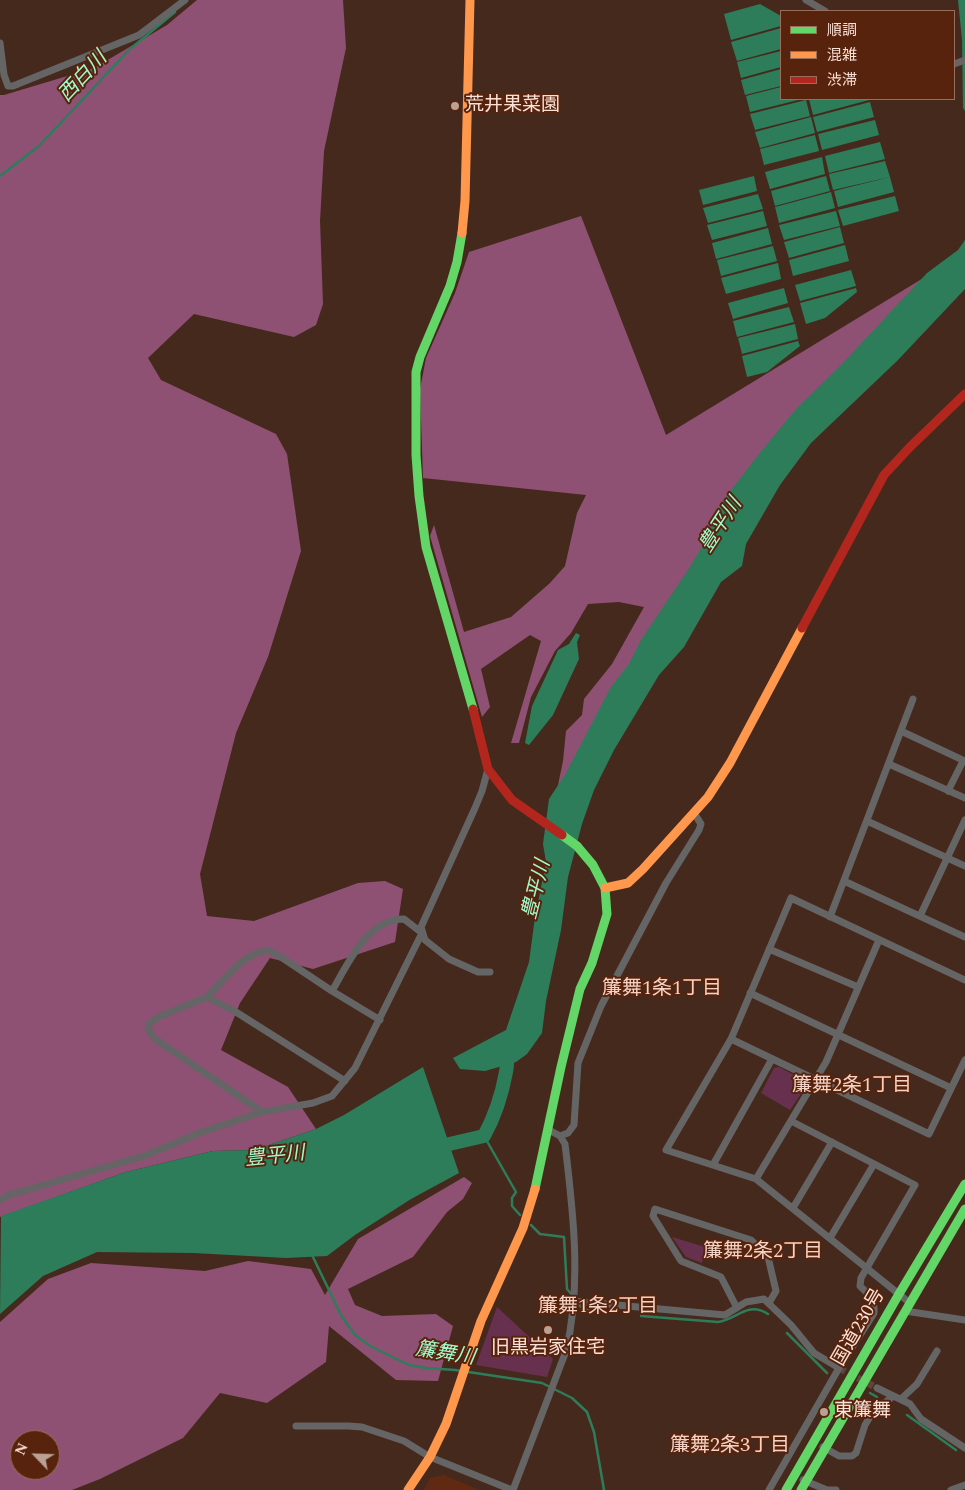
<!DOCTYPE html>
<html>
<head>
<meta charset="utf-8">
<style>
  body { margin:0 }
  #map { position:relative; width:965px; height:1490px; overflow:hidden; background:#46291d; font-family:Spectral,"Noto Sans JP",serif }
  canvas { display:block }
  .legend { position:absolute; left:780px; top:10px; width:175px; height:90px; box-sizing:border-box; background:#57230c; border:1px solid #986f5d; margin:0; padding:6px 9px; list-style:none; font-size:15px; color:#fae0d6 }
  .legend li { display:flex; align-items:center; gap:10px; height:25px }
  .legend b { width:25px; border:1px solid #986f5d }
  .north { position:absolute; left:10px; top:1430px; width:50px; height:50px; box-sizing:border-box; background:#57230c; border:1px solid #986f5d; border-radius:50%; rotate:294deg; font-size:14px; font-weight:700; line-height:20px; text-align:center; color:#fae0d6 }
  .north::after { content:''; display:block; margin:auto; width:18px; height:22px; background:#bba095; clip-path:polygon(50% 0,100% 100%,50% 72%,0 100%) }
</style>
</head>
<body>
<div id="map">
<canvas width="965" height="1490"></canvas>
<ul class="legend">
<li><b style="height:6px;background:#63d668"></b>順調</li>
<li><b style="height:6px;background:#ff974d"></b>混雑</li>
<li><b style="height:6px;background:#b3261e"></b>渋滞</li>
</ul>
<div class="north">N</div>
</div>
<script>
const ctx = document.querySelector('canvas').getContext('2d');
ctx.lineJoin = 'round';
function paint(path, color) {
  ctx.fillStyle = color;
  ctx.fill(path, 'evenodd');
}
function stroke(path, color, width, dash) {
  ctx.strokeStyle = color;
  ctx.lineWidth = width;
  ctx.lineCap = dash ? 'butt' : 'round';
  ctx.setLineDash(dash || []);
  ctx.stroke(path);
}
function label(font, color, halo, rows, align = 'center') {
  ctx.font = font + ' Spectral,"Noto Sans JP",serif';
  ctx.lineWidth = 4;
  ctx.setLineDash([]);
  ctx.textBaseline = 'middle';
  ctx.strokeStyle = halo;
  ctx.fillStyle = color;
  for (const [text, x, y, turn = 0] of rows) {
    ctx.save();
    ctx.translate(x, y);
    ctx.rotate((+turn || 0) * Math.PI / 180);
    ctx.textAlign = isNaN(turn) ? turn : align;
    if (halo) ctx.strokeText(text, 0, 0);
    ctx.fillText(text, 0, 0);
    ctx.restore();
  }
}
const built = new Path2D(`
  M444 1475 479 1490H424L430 1478Z`);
const green = new Path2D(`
  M779 1067 807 1082V1085L790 1110 761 1093 774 1068Z
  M672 1237 705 1247 702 1263 686 1257Z
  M497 1307 553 1359 547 1377 476 1365Z`);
const forest = new Path2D(`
  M197 0H343L346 48 324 151 320 221 323 304 316 325 294 337 194 314 148 358 161 380 276 434 287 454 301 551 268 657 236 733 200 874 207 916 254 921 358 883 385 881 403 889 395 942 313 969 270 958 240 1003 221 1050 288 1087 316 1129 254 1150 213 1151 126 1172 0 1217V95H4L94 68 167 25Z
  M581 216 666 435 925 277 767 456 552 814 563 761 566 731 582 715 584 699 612 664 644 607 619 602 588 604 571 633 555 651 531 697 519 743H511L541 641 530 635 481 669 490 707 482 717 430 536 434 525 464 632 511 617 550 583 565 566 577 513 586 495 423 478 420 389 426 358 455 293 469 252Z
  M464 1177 472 1183 463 1199 447 1212 413 1257 348 1289 355 1305 382 1316 436 1314 453 1326 438 1381 396 1380 329 1326 326 1362 267 1403 220 1393 183 1438 100 1479 72 1490H0V1322L48 1279 91 1263 205 1271 248 1261 311 1269 325 1295 358 1239ZM20 1440H50V1470H20Z`);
const water = new Path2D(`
  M958 0H965V111L963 108 962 40Z
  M760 4 781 16V26L731 40 724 14Z
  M781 28V49L737 61 731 42Z
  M781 51V67L741 78 737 62Z
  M781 69V86L745 95 741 80Z
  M781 87V99H802L750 112 746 96Z
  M809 99H869V100L813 115Z
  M806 100 810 116 755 130 750 114Z
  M870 102 874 117 817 132 813 117Z
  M811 117 815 133 760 148 755 132Z
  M875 120 879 135 822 150 818 134Z
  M815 135 819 151 764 165 760 149Z
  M880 142 885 159 829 173 825 156Z
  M822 157 825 174 770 189 765 172Z
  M885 161 890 177 833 190 829 174Z
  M754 176 757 191 703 205 699 190Z
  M826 176 830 191 775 206 771 191Z
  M890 177 894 192 838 207 834 191Z
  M831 192 835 208 779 223 775 207Z
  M758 194 763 209 708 223 703 208Z
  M895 196 899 211 843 226 838 210Z
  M763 211 767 226 712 240 707 225Z
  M836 211 840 226 784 240 779 225Z
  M840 227 844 243 789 258 784 242Z
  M768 228 772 244 716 259 712 243Z
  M965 240V289L897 361 811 443 780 485 746 544 742 566 721 582 684 647 659 675 614 750 594 790 582 824 568 877 561 930 546 1001 542 1033 527 1054 516 1062 485 1071 460 1069 453 1058 506 1030 529 962 535 917 546 862 543 844 549 799 566 773 611 687 629 664 641 640 688 570 702 547 722 502 759 454 796 409 843 363 927 273 958 250Z
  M845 245 849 261 793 276 789 260Z
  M773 246 777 261 721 276 717 260Z
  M778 263 781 279 726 294 721 278Z
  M851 270 856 286 800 301 795 285Z
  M784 288 788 303 733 319 728 303Z
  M856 288 857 292 825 318 806 324 800 303Z
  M789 307 794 322 737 337 733 321Z
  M795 324 798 339 742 354 738 338Z
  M798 341 800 346 767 372 747 377 742 356Z
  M576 633 580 635 577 642 579 659 553 715 529 745 525 743 532 706 558 650 569 644Z
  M423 1067 459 1173 411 1199 355 1235 327 1256 286 1258 193 1253 97 1252 43 1276 0 1314 1 1216 126 1172 213 1151 254 1150 316 1129 344 1115Z`);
const stream = new Path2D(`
  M0 176 39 146 130 49 175 12
  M484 1136 516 1192 512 1198V1206L520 1215
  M531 1225 540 1234 564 1237 567 1289 573 1296
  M312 1255 342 1317 356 1336 372 1347 409 1365 427 1368 455 1370 542 1383 572 1398 587 1412 594 1432 604 1490
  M577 1302 582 1308 597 1312
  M641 1316 718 1322C738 1319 747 1301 768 1314
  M787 1333 827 1373
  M870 1393 877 1397
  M907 1415 956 1450`);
const river = new Path2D(`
  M432 1148 484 1136C495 1116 502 1094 506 1072 508 1063 506 1056 510 1048`);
const streetTunnel = new Path2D(`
  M839 1368 877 1388`);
const street = new Path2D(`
  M806 0 825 11
  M0 43 4 75 8 86H13L139 35 185 0
  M954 64 965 60
  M901 731 965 761
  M889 764 965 798
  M488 769 482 791 475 808 421 927 425 940 449 959 478 972H490
  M948 791 963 761
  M867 821 965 866
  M844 881 965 937
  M920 916 965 820
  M830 917 913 699
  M769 949 858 987
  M750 993 951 1088
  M207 997 236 1012 345 1081
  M731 1039 929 1134 965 1060
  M262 1112 155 1039 148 1029 149 1024 158 1017 207 997 240 963 254 954 268 950 281 957 332 991 380 1020
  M560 1136 568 1133 574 1125 578 1063 601 1006 666 883 699 830 701 824 694 813
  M713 1165 772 1059
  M756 1179 826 1062 879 940
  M0 1200 9 1195 147 1155 199 1133 262 1112 313 1103 332 1096 355 1068 422 933 404 919C367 919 348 964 332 991
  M793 1208 832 1142
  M830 1238 874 1164
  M573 1301 725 1315 746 1302 764 1299 791 1325 814 1353 839 1368
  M910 1303 756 1179 666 1150 731 1039 791 898 965 980
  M737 1308 721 1277 681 1261 653 1216 655 1209 751 1240 768 1257 776 1291 769 1303
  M905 1311 965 1320
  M877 1388 910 1404 921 1419 965 1448
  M901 1399 917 1384 937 1351
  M296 1426H348L362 1427 404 1441 430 1457 512 1490
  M823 1447 839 1456H852L856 1453 865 1425 871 1415 893 1396
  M803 1480 827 1490H836
  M513 1490 566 1351C582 1285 573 1210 565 1144L560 1136 549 1130
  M769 1490 839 1368 874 1313C875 1299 869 1295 860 1286L861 1278 915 1185 791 1121
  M951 1490 965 1485`);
const fast = new Path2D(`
  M462 233 457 262 450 286 420 357 416 372V455L419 496 426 547 473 709
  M535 1189 561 1067 580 989 592 963 607 914 605 888 593 865 577 846 562 835
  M786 1490 899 1294 965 1184
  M801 1490 965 1209`);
const slow = new Path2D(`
  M462 233 465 201 470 0
  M605 888 628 883 643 869 708 797 730 763 802 628
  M408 1490 430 1457 446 1424 481 1321 523 1228 535 1189`);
const jam = new Path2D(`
  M802 628 884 475 910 447 965 394
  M473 709 488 769 512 800 562 835`);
const markers = [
  [455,106,5,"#bba095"],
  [548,1330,5,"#bba095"],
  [824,1412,5,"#bba095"]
];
const poiNames = [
  ["荒井果菜園",465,106],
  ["旧黒岩家住宅",548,1349,"center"],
  ["東簾舞",834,1412]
];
const streetNames = [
  ["国道230号",860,1328,-60]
];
const waterNames = [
  ["西白川",84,78,-47],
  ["豊平川",722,526,-57],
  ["豊平川",538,890,-76],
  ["豊平川",275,1158,-6],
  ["簾舞川",445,1355,9]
];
const neighbourhoodNames = [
  ["簾舞1条1丁目",662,990],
  ["簾舞2条1丁目",852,1087],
  ["簾舞2条2丁目",763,1253],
  ["簾舞1条2丁目",598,1308],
  ["簾舞2条3丁目",730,1447]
];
paint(built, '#602a12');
paint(green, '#67304f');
paint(forest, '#8e5174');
paint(water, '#2d7d5a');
stroke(stream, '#2d7d5a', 2.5);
stroke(river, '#2d7d5a', 14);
stroke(streetTunnel, '#614439', 7, [7, 3.5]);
stroke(street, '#656566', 7);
stroke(fast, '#63d668', 9);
stroke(slow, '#ff974d', 9);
stroke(jam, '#b3261e', 9);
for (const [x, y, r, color] of markers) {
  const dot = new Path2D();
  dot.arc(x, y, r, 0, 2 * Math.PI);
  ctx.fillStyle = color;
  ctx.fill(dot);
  stroke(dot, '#57230c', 2);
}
label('19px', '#fae0d6', '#57230c', poiNames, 'left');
label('19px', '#fae0d6', '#57230c', streetNames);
label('italic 20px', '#a0face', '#57230c', waterNames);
label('20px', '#f4d3c6', '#57230c', neighbourhoodNames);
</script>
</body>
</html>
